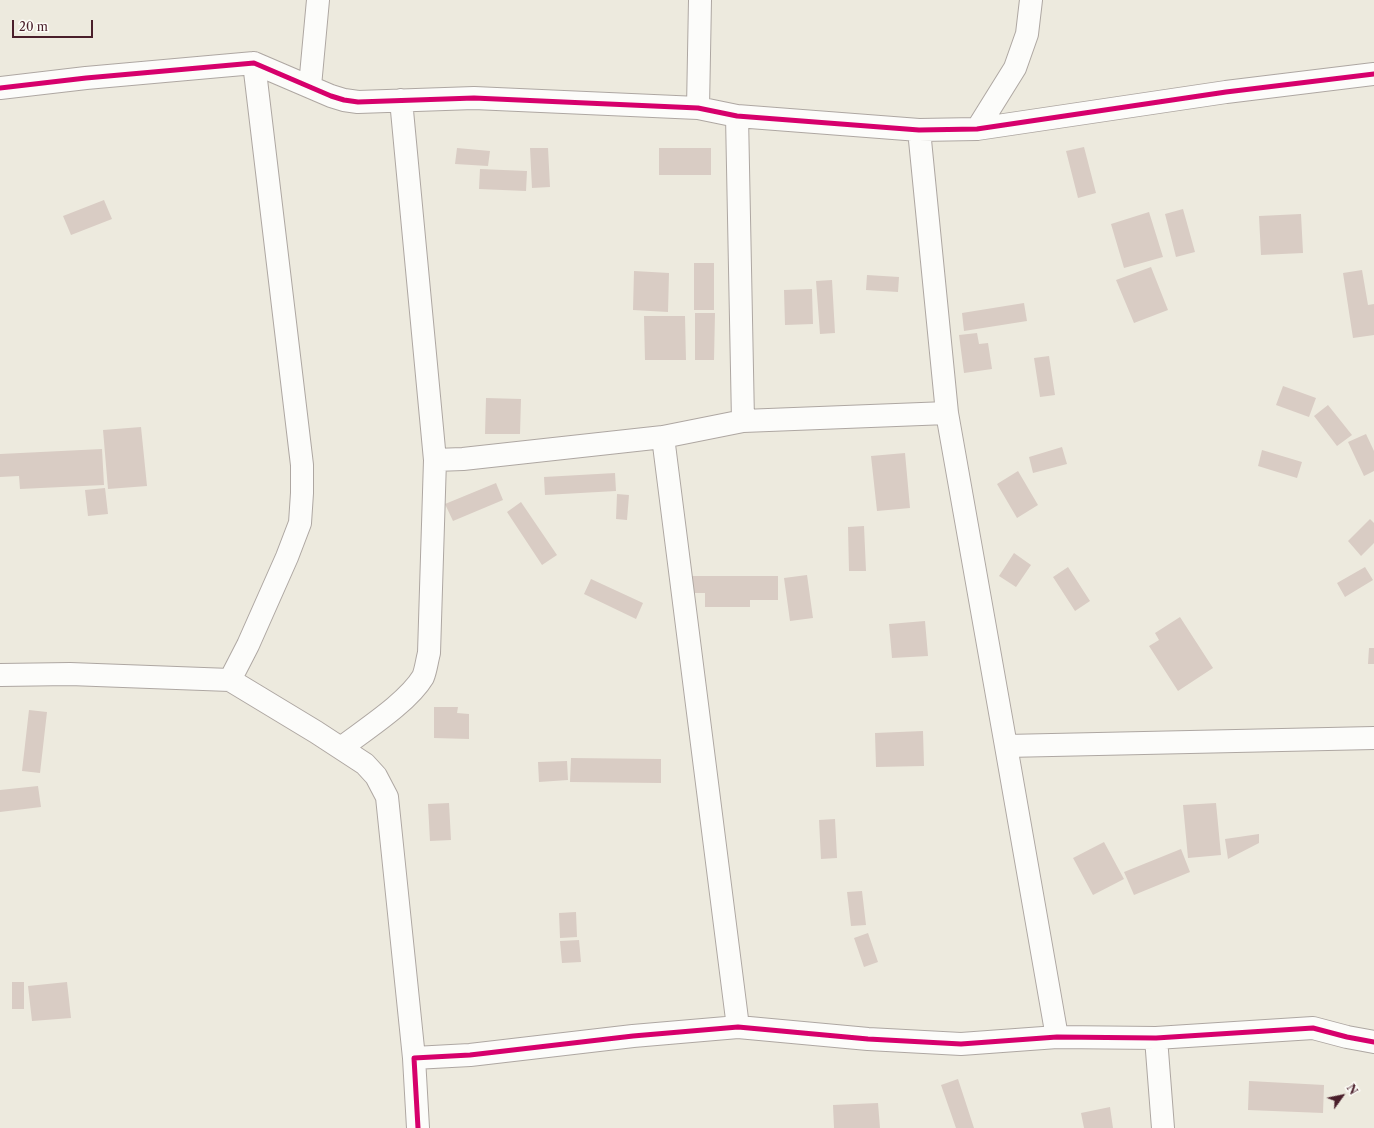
<!DOCTYPE html>
<html>
<head>
<meta charset="utf-8">
<style>
  body { margin:0 }
  #map { position:relative; width:1374px; height:1128px; overflow:hidden; background:#edeade; font-family:"Libre Caslon Text",serif }
  canvas { display:block }
  .north { position:absolute; left:1322px; top:1076px; width:40px; height:40px; -webkit-text-stroke:3px #fdfcf7; paint-order:stroke; rotate:57deg; font-size:11px; font-weight:700; line-height:16px; text-align:center; color:#4a1f2b }
  .north::after { content:''; display:block; margin:auto; width:14px; height:18px; background:#4a1f2b; clip-path:polygon(50% 0,100% 100%,50% 72%,0 100%) }
  .scale { position:absolute; left:12px; top:20px; width:81px; height:18px; box-sizing:border-box; border:2px solid #4a1f2b; border-top:0; padding-left:5px; font-size:12px; line-height:14px; white-space:nowrap; color:#4a1f2b; -webkit-text-stroke:3px #fdfcf7; paint-order:stroke }
</style>
</head>
<body>
<div id="map">
<canvas width="1374" height="1128"></canvas>
<div class="north">N</div>
<div class="scale">20 m</div>
</div>
<script>
const ctx = document.querySelector('canvas').getContext('2d');
ctx.lineJoin = 'round';
function paint(path, color) {
  ctx.fillStyle = color;
  ctx.fill(path, 'evenodd');
}
function stroke(path, color, width, dash) {
  ctx.strokeStyle = color;
  ctx.lineWidth = width;
  ctx.lineCap = dash ? 'butt' : 'round';
  ctx.setLineDash(dash || []);
  ctx.stroke(path);
}
const building = new Path2D(`
  M1084 147 1096 193 1078 198 1066 151Z
  M457 148 490 151 488 166 455 164Z
  M530 148H548L550 187 532 188Z
  M659 148H711V175H659Z
  M480 169 527 171 526 191 479 189Z
  M104 200 112 219 71 235 63 216Z
  M1183 209 1195 252 1176 257 1165 214Z
  M1149 212 1163 257 1124 268 1111 224Z
  M1301 214 1303 253 1261 255 1259 216Z
  M694 263H714V310H694Z
  M1151 267 1168 310 1134 323 1116 280Z
  M1362 270 1368 305 1374 304V335L1353 338 1343 273Z
  M634 271 669 273 668 312 633 310Z
  M867 275 899 277 898 292 866 290Z
  M832 280 835 333 820 334 816 281Z
  M812 289 813 324 785 325 784 290Z
  M1024 303 1027 321 964 331 962 313Z
  M695 313H715L714 360H695Z
  M644 316H685L686 360H645Z
  M977 333 979 344 988 343 992 369 964 373 959 335Z
  M1049 356 1055 395 1040 397 1034 358Z
  M1283 386 1316 398 1309 417 1276 405Z
  M486 398 521 399 520 434H485Z
  M1328 405 1352 435 1337 446 1314 416Z
  M141 427 147 486 108 489 103 430Z
  M1366 434 1374 451V471L1364 476 1348 442Z
  M1062 447 1067 464 1033 473 1029 457Z
  M102 449 104 485 20 489 19 476 0 477V454Z
  M1262 450 1302 462 1297 478 1258 466Z
  M905 453 910 508 877 511 871 456Z
  M1018 471 1038 505 1017 518 997 484Z
  M615 473 616 491 545 495 544 477Z
  M496 483 503 500 453 521 445 504Z
  M105 488 108 514 88 516 85 490Z
  M617 494 629 495 627 520 616 519Z
  M521 502 557 555 542 565 507 512Z
  M1370 519 1374 523V543L1361 556 1348 541Z
  M864 526 866 571H849L848 527Z
  M1014 553 1031 565 1016 587 999 576Z
  M1068 567 1090 601 1075 611 1053 577Z
  M1365 567 1373 580 1345 597 1337 583Z
  M807 575 813 618 790 621 784 578Z
  M683 576H778V600H750V607H705V593H683Z
  M591 579 643 603 636 619 584 594Z
  M1180 617 1213 668 1178 691 1149 646 1159 640 1155 633Z
  M925 621 928 656 892 658 889 624Z
  M1369 648H1374V664H1368Z
  M434 707H458L457 713 469 714V739L434 738Z
  M29 710 47 712 40 773 22 771Z
  M923 731 924 766 876 767 875 733Z
  M571 758 661 759V783L570 782Z
  M567 761 568 780 539 782 538 762Z
  M38 786 41 807 0 812V790Z
  M449 803 451 840 430 841 428 804Z
  M1216 803 1221 855 1188 858 1183 805Z
  M835 819 837 858 821 859 819 820Z
  M1259 834V843L1228 859 1225 839Z
  M1104 842 1124 879 1093 895 1073 858Z
  M1181 849 1190 872 1134 895 1124 872Z
  M862 891 866 925 851 926 847 892Z
  M576 912 577 937 560 938 559 913Z
  M868 933 878 962 864 967 854 938Z
  M579 940 581 962 562 963 560 941Z
  M12 982H24V1009H12Z
  M67 982 71 1018 32 1021 28 986Z
  M958 1079 974 1128H956L941 1085Z
  M1249 1081 1324 1085 1323 1113 1248 1110Z
  M878 1103 880 1128H834L833 1105Z
  M1110 1107 1113 1128H1084L1081 1113Z`);
const minor = new Path2D(`
  M310 86 318 0
  M0 88 86 78 254 63 331 96 344 100 358 102 474 98 698 108 737 116 919 130 977 129 1226 92 1374 74
  M401 100 435 460 463 459 663 437 743 421 947 413
  M698 108 700 0
  M737 116 743 421
  M977 129 1015 68 1027 34 1031 0
  M919 130 947 413 1006 746 1374 738
  M663 437 738 1027
  M0 675 70 674 230 680 248 645 287 557 300 523 302 493V465L254 63
  M230 680 316 732 365 764 376 776 387 797 414 1058
  M1006 746 1057 1037
  M341 748C366 729 408 702 423 677 426 670 427 660 429 653L435 460
  M1156 1038 1163 1128
  M418 1128 414 1058 470 1055 633 1036 738 1027 868 1039 961 1044 1057 1037 1156 1038 1313 1028 1347 1037 1374 1042`);
const cycleway = new Path2D(`
  M0 88 86 78 254 63 331 96 344 100 358 102 474 98 698 108 737 116 919 130 977 129 1226 92 1374 74
  M418 1128 414 1058 470 1055 633 1036 738 1027 868 1039 961 1044 1057 1037 1156 1038 1313 1028 1347 1037 1374 1042`);
paint(building, '#d9ccc4');
stroke(minor, '#aea7a2', 24);
stroke(minor, '#fcfcfa', 22);
stroke(cycleway, '#d6006c', 5);
</script>
</body>
</html>
